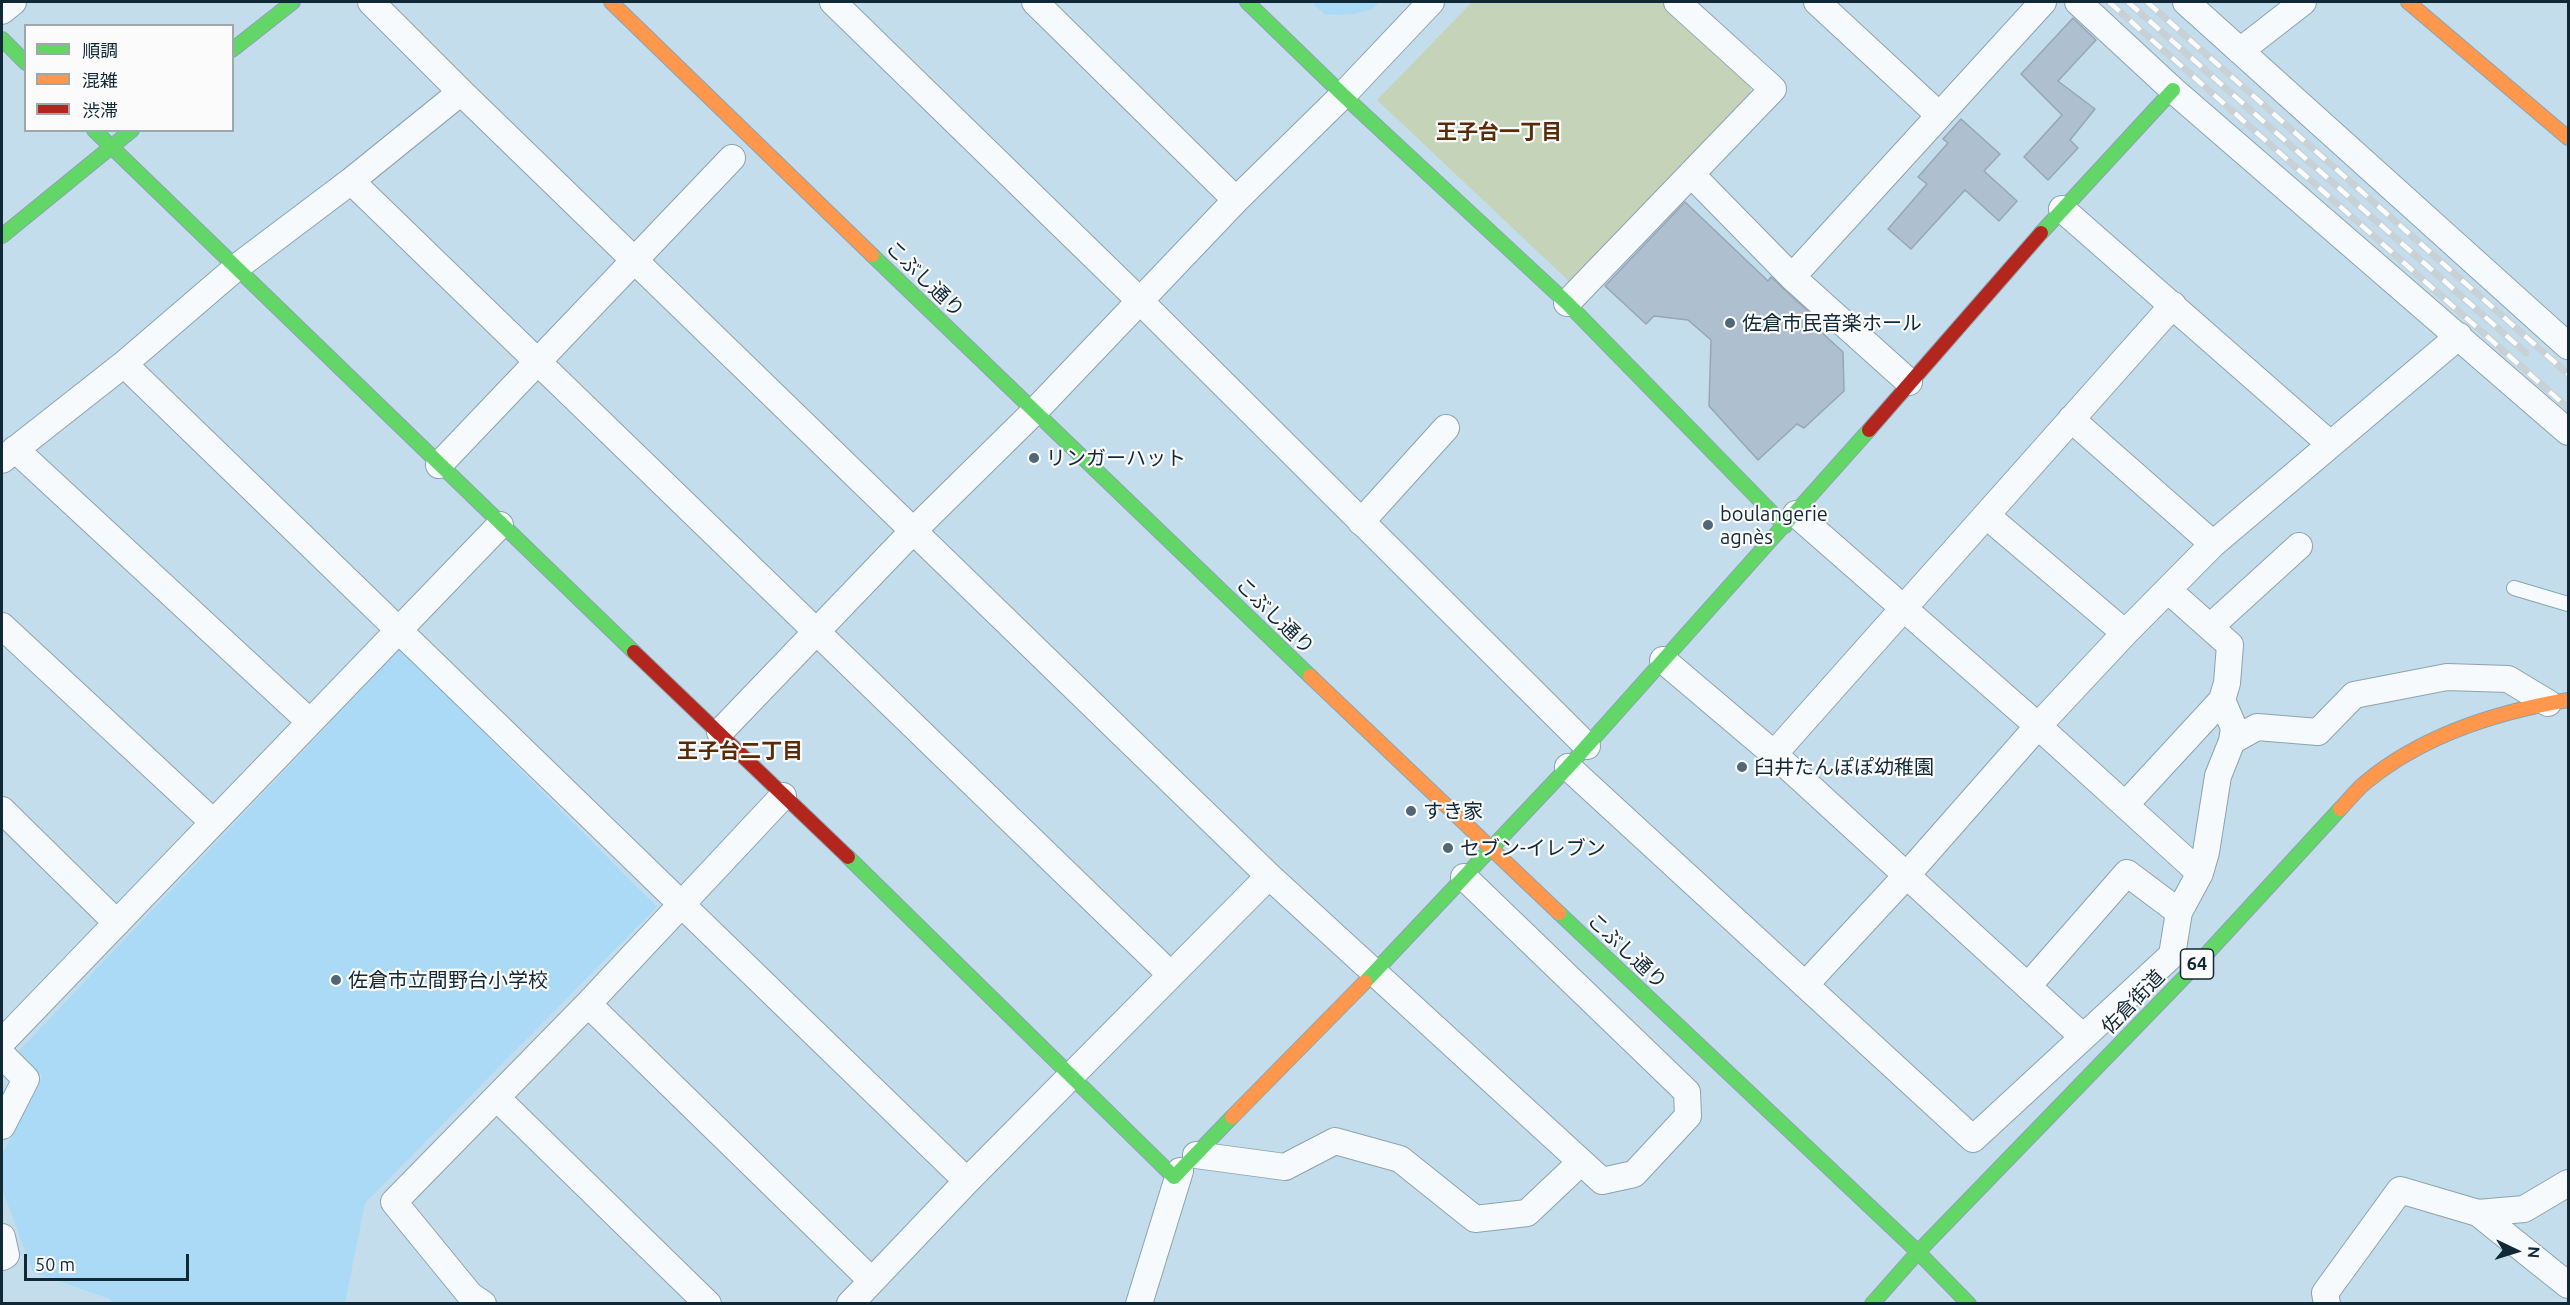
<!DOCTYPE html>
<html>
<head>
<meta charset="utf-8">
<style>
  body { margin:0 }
  #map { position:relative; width:2570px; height:1305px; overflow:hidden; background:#c4ddec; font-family:Ubuntu,"Noto Sans JP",sans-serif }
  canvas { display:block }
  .frame { position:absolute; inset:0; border:3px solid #112936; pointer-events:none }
  .legend { position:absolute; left:24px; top:24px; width:210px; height:108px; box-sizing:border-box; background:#fbfbfb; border:2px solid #9da7ac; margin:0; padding:8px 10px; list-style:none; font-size:18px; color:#112936 }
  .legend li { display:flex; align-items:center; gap:12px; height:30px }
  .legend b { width:30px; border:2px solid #9da7ac }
  .north { position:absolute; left:2486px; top:1221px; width:60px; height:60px; -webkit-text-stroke:4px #fbfbfb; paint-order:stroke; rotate:94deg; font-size:16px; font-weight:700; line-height:24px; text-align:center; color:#112936 }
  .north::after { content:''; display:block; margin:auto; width:21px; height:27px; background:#112936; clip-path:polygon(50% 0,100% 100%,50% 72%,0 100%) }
  .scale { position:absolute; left:24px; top:1254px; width:165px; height:27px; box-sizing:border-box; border:3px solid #112936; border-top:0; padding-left:8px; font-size:18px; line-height:21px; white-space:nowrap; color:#112936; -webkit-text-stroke:4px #fbfbfb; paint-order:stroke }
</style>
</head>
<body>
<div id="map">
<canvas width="2570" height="1305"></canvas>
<div class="frame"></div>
<ul class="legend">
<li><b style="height:8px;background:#63d668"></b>順調</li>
<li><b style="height:8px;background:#ff974d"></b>混雑</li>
<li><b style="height:8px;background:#b3261e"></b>渋滞</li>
</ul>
<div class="north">N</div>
<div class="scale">50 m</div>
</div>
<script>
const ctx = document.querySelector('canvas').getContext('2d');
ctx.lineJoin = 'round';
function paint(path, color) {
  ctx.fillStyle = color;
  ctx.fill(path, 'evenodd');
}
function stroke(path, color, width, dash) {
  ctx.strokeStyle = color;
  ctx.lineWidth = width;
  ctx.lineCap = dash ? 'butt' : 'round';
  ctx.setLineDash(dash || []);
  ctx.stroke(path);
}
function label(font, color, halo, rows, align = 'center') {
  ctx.font = font + ' Ubuntu,"Noto Sans JP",sans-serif';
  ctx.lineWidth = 4.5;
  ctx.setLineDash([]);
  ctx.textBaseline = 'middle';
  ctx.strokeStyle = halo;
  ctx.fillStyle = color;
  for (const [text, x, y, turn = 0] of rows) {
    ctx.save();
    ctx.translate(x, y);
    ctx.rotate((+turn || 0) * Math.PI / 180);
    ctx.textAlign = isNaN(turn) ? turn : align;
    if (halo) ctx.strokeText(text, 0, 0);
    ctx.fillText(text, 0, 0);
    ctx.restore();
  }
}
const built = new Path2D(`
  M1314 2H1380L1372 9 1354 14 1326 15 1312 3Z
  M400 649 657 907 365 1203 345 1303H113L110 1299 33 1272 2 1189V1155L42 1076 17 1053Z`);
const green = new Path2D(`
  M1472 2H1666L1750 80 1751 98 1574 286 1377 100Z`);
const building = new Path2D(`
  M2073 18 2096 40 2058 81 2095 109 2070 140 2078 148 2048 180 2024 157 2062 115 2021 74Z
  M1961 119 2000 154 1984 171 2017 201 1999 221 1965 190 1911 249 1888 229 1927 184 1918 177 1948 143 1943 139Z
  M1685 202 1768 281 1771 277 1810 313 1806 318 1843 352 1844 391 1804 428 1797 424 1758 460 1709 406 1711 340 1688 320 1654 316 1646 324 1605 286Z`);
const lane = new Path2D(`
  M2514 588 2568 604`);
const street = new Path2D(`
  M371 2 461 92 1269 876 1602 1181 1634 1174 1688 1116 1687 1092 1464 877
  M833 2 1140 301 1587 746
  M1035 2 1236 200
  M1817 2 1939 115
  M2078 2 2173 90 2568 432
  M2186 2 2568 346
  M2 11 13 2
  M2240 51 2303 2
  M1691 174 1792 277 1909 382
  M351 181 1171 975
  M2062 209 2330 444
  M1792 277 2043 2
  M1567 303 1773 89 1677 2
  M124 364 967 1181
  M2071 419 2213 544
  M15 449 310 722
  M2 460 124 364 237 267 351 181 461 92
  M439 465 732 158
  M1796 514 2038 726 2200 873
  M1987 516 2125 633
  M1361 522 1446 428
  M2 626 213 822
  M2210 627 2299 546
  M1663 660 1774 754 2082 1036
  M720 732 913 531 1034 412 1236 200 1343 95 1431 2
  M2232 741 2257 727 2318 732 2354 695 2447 677 2508 679 2548 703
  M1774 754 2173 305
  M1568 767 1973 1139 2172 955 2179 912 2200 873 2206 852 2218 776 2232 741 2234 728 2222 700
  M2126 804 2222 700 2227 683 2230 645 2168 590
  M2 810 117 923
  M1805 985 1906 876 2038 726 2125 633 2213 544 2459 336
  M2028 986 2127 873 2179 912
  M588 1004 872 1281
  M2 1042 500 525
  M2 1055 26 1079 2 1126
  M497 1098 708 1304
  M1196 1155 1285 1167 1335 1141 1400 1159 1475 1219 1527 1213 1581 1162
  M2478 1213 2524 1209 2568 1183
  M2 1237 6 1255 2 1257
  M483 1304 470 1295 394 1202 588 1004 783 796
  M850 1304 967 1181 1269 876
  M1139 1304 1180 1171
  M2327 1304 2325 1293 2400 1190 2478 1213 2568 1285`);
const fast = new Path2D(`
  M1247 2 1343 95 1567 303 1785 526
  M2 39 26 63
  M232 50 293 2
  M94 130 634 652
  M2041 233 2173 90
  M2 236 132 130
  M872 255 1310 676
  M848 857 1174 1177 1232 1117
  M1559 913 1918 1252 1969 1304
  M1365 982 1568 767 1869 430
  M1872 1304 1918 1252 2201 960 2340 809`);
const slow = new Path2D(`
  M611 2 872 255
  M2408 2 2568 138
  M1310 676 1559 913
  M2340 809C2349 800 2356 790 2366 782 2423 735 2496 712 2568 700
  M1232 1117 1365 982`);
const jam = new Path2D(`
  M1869 430 2041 233
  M634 652 848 857`);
const rail = new Path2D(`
  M2109 2 2568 408
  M2128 2 2526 353
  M2147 2 2568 374`);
const markers = [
  [1730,323,6,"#506876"],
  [1034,458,6,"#506876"],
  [1708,525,6,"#506876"],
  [1742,767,6,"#506876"],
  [1411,811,6,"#506876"],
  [1448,848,6,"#506876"],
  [336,980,6,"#506876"]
];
const shields = [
  [2197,964,33]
];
const shieldNames = [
  ["64",2197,964]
];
const streetNames = [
  ["こぶし通り",925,279,44],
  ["こぶし通り",1275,616,44],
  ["こぶし通り",1627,951,43],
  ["佐倉街道",2133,1002,-46]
];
const poiNames = [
  ["佐倉市民音楽ホール",1742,323],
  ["リンガーハット",1046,458],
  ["boulangerie",1720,514],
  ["agnès",1720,537],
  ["臼井たんぽぽ幼稚園",1754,767],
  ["すき家",1423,811],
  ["セブン-イレブン",1460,848],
  ["佐倉市立間野台小学校",348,980]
];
const neighbourhoodNames = [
  ["王子台一丁目",1499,132],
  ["王子台二丁目",740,751]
];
paint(built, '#aadaf5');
paint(green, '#c5d4b8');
paint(building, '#aec0d0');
stroke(building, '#95a7b5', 1.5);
stroke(lane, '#8ca3af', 16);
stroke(street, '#8ca3af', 28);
stroke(fast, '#8ca3af', 16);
stroke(slow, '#8ca3af', 16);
stroke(jam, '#8ca3af', 16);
stroke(lane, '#f6fafc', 14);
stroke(street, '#f6fafc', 26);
stroke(fast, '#63d668', 14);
stroke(slow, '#ff974d', 14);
stroke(jam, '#b3261e', 14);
stroke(rail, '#c8d1d6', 7);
stroke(rail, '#fbfbfb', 4.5, [14]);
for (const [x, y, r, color] of markers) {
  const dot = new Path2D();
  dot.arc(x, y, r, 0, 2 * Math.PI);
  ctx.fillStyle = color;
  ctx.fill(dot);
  stroke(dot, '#fbfbfb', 2);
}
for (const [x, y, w] of shields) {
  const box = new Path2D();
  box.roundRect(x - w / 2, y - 15, w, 30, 4.5);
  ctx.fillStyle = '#fbfbfb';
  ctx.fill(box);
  stroke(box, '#112936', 1.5);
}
label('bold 18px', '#112936', null, shieldNames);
label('20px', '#112936', '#fbfbfb', streetNames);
label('20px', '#112936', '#fbfbfb', poiNames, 'left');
label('bold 21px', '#582c08', '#fbfbfb', neighbourhoodNames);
</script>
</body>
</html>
